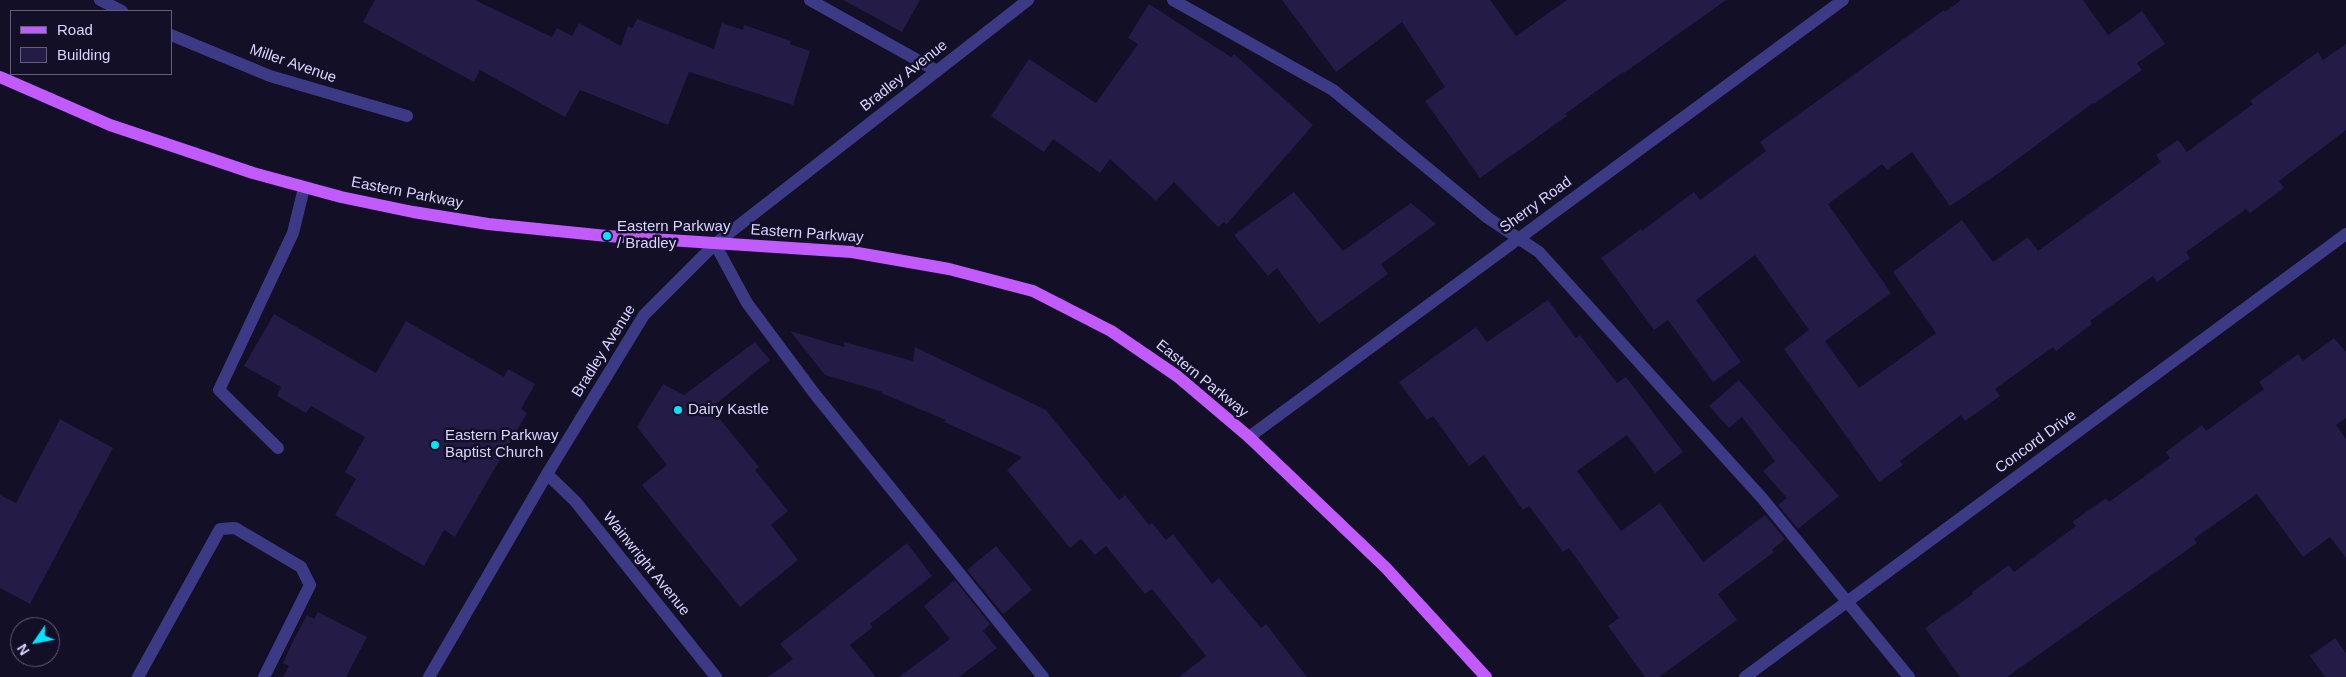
<!DOCTYPE html>
<html>
<head>
<meta charset="utf-8">
<style>
  body { margin:0 }
  #map { position:relative; width:2346px; height:677px; overflow:hidden; background:#130f26; font-family:Arial,sans-serif }
  canvas { display:block }
  .legend { position:absolute; left:10px; top:10px; width:162px; height:65px; box-sizing:border-box; background:#130f26; border:1px solid #625e7d; margin:0; padding:6px 9px; list-style:none; font-size:15px; color:#d9d4ff }
  .legend li { display:flex; align-items:center; gap:10px; height:25px }
  .legend b { width:25px; border:1px solid #625e7d }
  .north { position:absolute; left:10px; top:617px; width:50px; height:50px; box-sizing:border-box; background:#130f26; border:1px solid #625e7d; border-radius:50%; rotate:237deg; font-size:14px; font-weight:700; line-height:20px; text-align:center; color:#d9d4ff }
  .north::after { content:''; display:block; margin:auto; width:18px; height:22px; background:#00e5ff; clip-path:polygon(50% 0,100% 100%,50% 72%,0 100%) }
</style>
</head>
<body>
<div id="map">
<canvas width="2346" height="677"></canvas>
<ul class="legend">
<li><b style="height:6px;background:#c25bff"></b>Road</li>
<li><b style="height:14px;background:#241b47"></b>Building</li>
</ul>
<div class="north">N</div>
</div>
<script>
const ctx = document.querySelector('canvas').getContext('2d');
ctx.lineJoin = 'round';
function paint(path, color) {
  ctx.fillStyle = color;
  ctx.fill(path, 'evenodd');
}
function stroke(path, color, width, dash) {
  ctx.strokeStyle = color;
  ctx.lineWidth = width;
  ctx.lineCap = dash ? 'butt' : 'round';
  ctx.setLineDash(dash || []);
  ctx.stroke(path);
}
function label(font, color, halo, rows, align = 'center') {
  ctx.font = font + ' Arial,sans-serif';
  ctx.lineWidth = 5;
  ctx.setLineDash([]);
  ctx.textBaseline = 'middle';
  ctx.strokeStyle = halo;
  ctx.fillStyle = color;
  for (const [text, x, y, turn = 0] of rows) {
    ctx.save();
    ctx.translate(x, y);
    ctx.rotate((+turn || 0) * Math.PI / 180);
    ctx.textAlign = isNaN(turn) ? turn : align;
    if (halo) ctx.strokeText(text, 0, 0);
    ctx.fillText(text, 0, 0);
    ctx.restore();
  }
}
const building = new Path2D(`
  M375 0H475L552 37 557 28 572 36 579 23 621 46 628 26 633 28 637 19 714 49 722 23 743 30 744 25 791 41 790 44 810 51 793 105 689 72 668 125 580 90 565 117 480 70 474 82 363 22Z
  M843 0H920L902 32Z
  M1282 0H1490L1516 36 1567 0H1726L1624 73 1623 72 1565 114 1567 116 1480 178 1425 101 1445 87 1402 22 1336 72Z
  M1961 0H2083L2108 35 2142 11 2165 44 2137 63 2142 70 2094 104 2093 103 1999 173 1950 206 1912 152 1887 170 1882 164 1828 204 1891 293 1825 341 1859 388 1936 333 1893 272 1962 220 1993 262 2028 237 2038 251 2161 162 2156 155 2178 140 2187 152 2253 104 2250 101 2318 52 2323 60 2346 44V130L2279 181 2284 188 2250 213 2246 209 2186 252 2190 258 2157 282 2153 276 2090 321 2092 324 2056 351 2053 347 1995 389 2000 396 1965 421 1961 415 1900 461 1903 465 1879 482 1784 349 1809 330 1755 255 1696 300 1741 362 1713 382 1668 320 1654 330 1601 258 1641 229 1642 231 1694 192 1700 200 1766 151 1760 142 1944 10 1945 12Z
  M1149 4 1231 57 1234 54 1313 125 1226 225 1224 222 1218 227 1174 182 1156 201 1110 159 1100 173 1053 139 1044 152 991 116 1029 59 1096 103 1138 44 1128 38Z
  M1294 192 1343 251 1411 203 1436 224 1381 264 1388 274 1319 324 1277 268 1268 276 1234 235Z
  M1548 300 1576 338 1580 335 1617 383 1626 377 1683 452 1655 473 1627 435 1577 471 1621 531 1660 503 1703 562 1765 515 1785 539 1772 550 1774 552 1718 594 1737 620 1659 677H1645L1608 626 1619 618 1569 548 1563 552 1529 506 1523 510 1484 455 1469 466 1433 416 1427 420 1399 382 1476 327 1487 342Z
  M274 314 376 373 406 321 504 377 508 369 535 384 521 409 527 413 455 537 444 530 424 566 335 515 356 479 345 472 365 437 311 406 306 413 277 396 281 387 244 366Z
  M790 331 844 347V342L913 361 915 347 1046 410 1119 500 1125 495 1149 525 1152 523 1166 540 1173 534 1212 584 1219 578 1261 628 1266 624 1307 677H1179L1206 656 1152 589 1145 594 1106 546 1095 555 1081 539 1070 548 1007 470 1022 457 944 422 946 420 881 393 883 392 825 375Z
  M2334 338 2346 352V418L2336 425 2346 439V558L2330 537 2303 557 2257 494 2194 539 2197 543 2007 677H1960L1925 628 1973 594 1972 592 2009 565 2014 572 2076 526 2072 522 2106 498 2109 502 2170 458 2166 452 2202 425 2206 431 2264 389 2259 382 2298 354 2303 361Z
  M755 342 770 360 711 408 759 467 755 470 788 511 771 525 798 560 740 607 642 485 667 465 637 427 663 384 684 395Z
  M1739 380 1839 496 1798 529 1778 505 1787 498 1763 471 1775 461 1742 417 1729 428 1709 406Z
  M60 419 113 448 30 604 0 588V495L16 503Z
  M907 543 932 576 870 624 873 627 850 645 876 677H768L793 659 780 644Z
  M996 546 1032 590 1003 614 967 570Z
  M955 580 990 624 983 631 997 648 959 677H899L950 639 924 606Z
  M318 612 367 637 346 677H283L289 666 283 663 294 639 307 615 314 619Z
  M2335 638 2346 653V677H2325L2310 656Z`);
const service = new Path2D(`
  M810 0 937 71
  M1173 0 1333 90 1488 218 1539 252 1762 498 1909 677
  M715 244 747 303 814 393 1043 677
  M278 448 219 390 293 233 304 188
  M138 677 220 529 235 528 301 567 310 585 264 677`);
const minor = new Path2D(`
  M100 0 122 11
  M171 35 270 76 407 116
  M1249 437 1843 0
  M547 474 575 501 716 677
  M429 677 547 474 644 315 715 244 1028 0
  M1745 677 2346 234`);
const primary = new Path2D(`
  M0 77 110 125 253 173 341 197 413 212 488 224 607 236 852 252 949 269 1033 291 1111 331 1177 376 1249 437 1386 568 1486 677`);
const markers = [
  [607,236,5,"#00e5ff"],
  [678,410,5,"#00e5ff"],
  [435,445,5,"#00e5ff"]
];
const streetNames = [
  ["Miller Avenue",293,64,19],
  ["Bradley Avenue",904,76,-38],
  ["Eastern Parkway",407,193,11],
  ["Sherry Road",1536,205,-36],
  ["Eastern Parkway",807,234,4],
  ["Bradley Avenue",604,351,-58],
  ["Eastern Parkway",1202,379,39],
  ["Concord Drive",2036,442,-36],
  ["Wainwright Avenue",646,564,51]
];
const poiNames = [
  ["Eastern Parkway",617,227],
  ["/ Bradley",617,244],
  ["Dairy Kastle",688,410],
  ["Eastern Parkway",445,436],
  ["Baptist Church",445,453]
];
paint(building, '#241b47');
stroke(service, '#3d3a85', 12);
stroke(minor, '#3d3a85', 12);
stroke(primary, '#c25bff', 12);
for (const [x, y, r, color] of markers) {
  const dot = new Path2D();
  dot.arc(x, y, r, 0, 2 * Math.PI);
  ctx.fillStyle = color;
  ctx.fill(dot);
  stroke(dot, '#130f26', 2);
}
label('15px', '#d9d4ff', '#130f26', streetNames);
label('15px', '#d9d4ff', '#130f26', poiNames, 'left');
</script>
</body>
</html>
